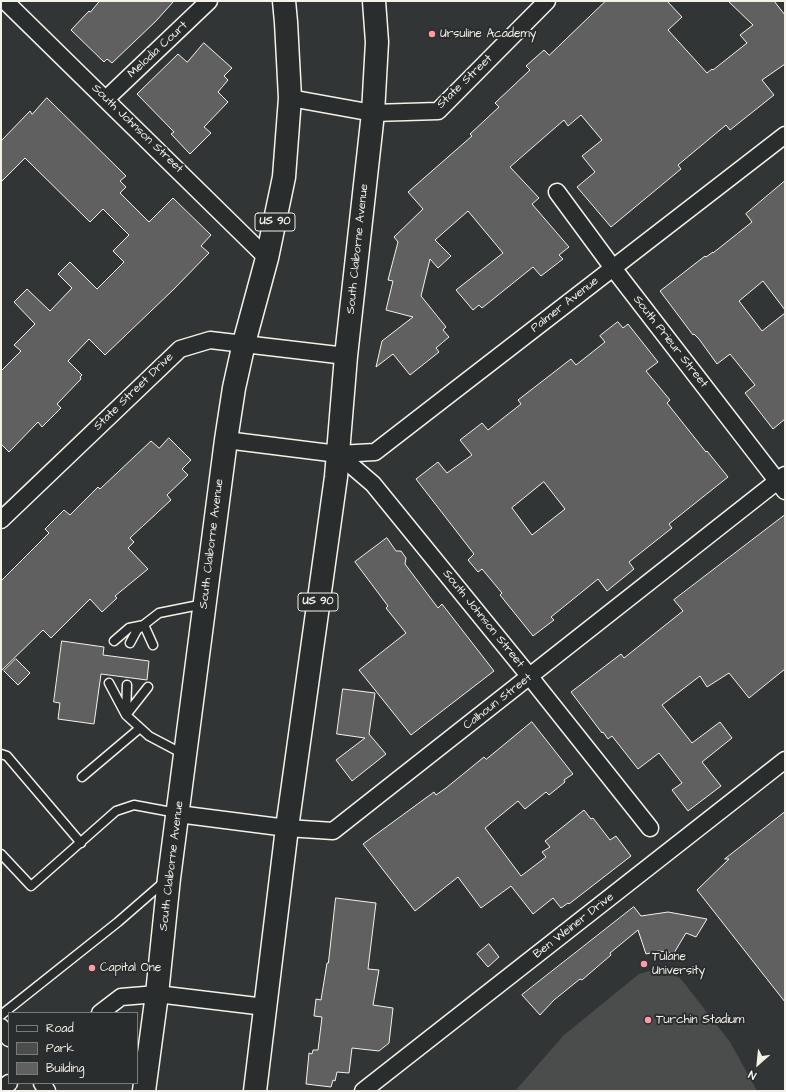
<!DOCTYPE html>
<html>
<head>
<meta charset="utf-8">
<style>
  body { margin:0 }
  #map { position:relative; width:786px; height:1092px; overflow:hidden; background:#323535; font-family:"Architects Daughter",sans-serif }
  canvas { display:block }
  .frame { position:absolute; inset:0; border:2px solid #f4f1e8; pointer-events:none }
  .legend { position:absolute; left:8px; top:1012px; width:130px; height:72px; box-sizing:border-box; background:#2a2d2e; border:1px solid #7b7b78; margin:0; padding:5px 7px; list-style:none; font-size:12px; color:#f4f1e8 }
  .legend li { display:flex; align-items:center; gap:8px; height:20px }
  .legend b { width:20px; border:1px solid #7b7b78 }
  .north { position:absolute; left:738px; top:1044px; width:40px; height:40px; -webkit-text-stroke:3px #2a2d2e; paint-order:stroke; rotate:207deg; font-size:11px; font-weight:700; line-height:16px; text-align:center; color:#f4f1e8 }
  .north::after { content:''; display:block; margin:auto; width:14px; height:18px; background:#f4f1e8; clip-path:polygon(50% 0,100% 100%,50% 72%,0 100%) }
</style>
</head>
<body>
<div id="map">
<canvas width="786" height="1092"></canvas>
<div class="frame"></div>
<ul class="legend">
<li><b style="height:5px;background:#2a2d2e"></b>Road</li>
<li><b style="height:11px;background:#4b4d4c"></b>Park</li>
<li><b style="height:11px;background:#5f605f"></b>Building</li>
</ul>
<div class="north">N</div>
</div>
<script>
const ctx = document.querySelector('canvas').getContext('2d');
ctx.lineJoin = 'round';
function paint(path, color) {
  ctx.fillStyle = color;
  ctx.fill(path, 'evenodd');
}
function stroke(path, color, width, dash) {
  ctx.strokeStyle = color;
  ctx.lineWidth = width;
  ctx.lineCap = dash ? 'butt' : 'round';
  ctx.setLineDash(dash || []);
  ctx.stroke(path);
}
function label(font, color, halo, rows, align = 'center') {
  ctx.font = font + ' "Architects Daughter",sans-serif';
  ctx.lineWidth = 4;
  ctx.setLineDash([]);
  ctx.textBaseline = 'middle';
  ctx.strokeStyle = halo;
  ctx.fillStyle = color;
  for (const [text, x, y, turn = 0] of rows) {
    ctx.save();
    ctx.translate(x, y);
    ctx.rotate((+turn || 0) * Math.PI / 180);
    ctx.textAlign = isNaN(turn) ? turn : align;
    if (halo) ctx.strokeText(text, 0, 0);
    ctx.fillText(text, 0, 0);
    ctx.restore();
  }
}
const green = new Path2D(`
  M653 970 668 971 681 979 730 1042 757 1091H515L564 1035 639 974Z`);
const building = new Path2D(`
  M100 1H174L156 21 112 63 107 59 104 62 71 30 89 11 90 12Z
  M606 1H667L682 17 668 30 707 73 712 69 713 70 747 43 740 35 753 25 728 1H774L785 15V64L762 80 774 95 730 130 726 125 678 165 681 169 611 227 577 187 595 172 582 156 602 140 581 115 568 126 564 120 510 167 539 198 532 204 569 247 559 255 563 259 541 276 533 267 482 308 479 305 473 310 456 290 503 253 468 211 435 240 451 256 438 268 430 259 421 296 446 327 443 330 449 337 436 348 439 352 410 375 393 354 376 367 382 341 413 317 386 310 393 281 388 280 398 242 394 237 423 209 408 192 472 136 470 134 499 107 495 103 530 70 526 66 544 50 549 55Z
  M204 43 232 68 224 76 228 80 218 92 228 102 204 127 211 133 190 154 171 134 174 132 137 94 178 54 187 62Z
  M47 98 126 176 120 181 126 187 120 193 149 222 173 198 211 235 201 246 209 253 174 289 105 355 89 339 68 361 82 375 80 377 81 379 57 404 61 408 42 427 38 422 9 452 1 444V371L21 351 14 345 35 324 14 302 27 289 50 311 72 288 58 274 70 262 97 289 124 262 113 251 129 235 103 209 90 222 25 158 1 182V141L30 111 32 114Z
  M785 181V310L763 281 739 301 762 331 785 313V419L773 429 745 393 755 385 730 354 717 364 699 339 694 334 693 335 660 291 705 256 706 257 713 252V253L752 222 746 214Z
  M618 322 623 328 628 324 658 362 646 371 670 400 667 403 706 452 707 451 728 477 669 524 672 528 629 562 634 569 607 591 598 579 551 617 554 620 533 636 500 595 502 593 482 569 478 572 468 560 474 554 416 479 438 462 447 473 472 455 460 440 482 423 488 430 521 404 518 400 571 359 576 365 605 342 600 336ZM544 482 565 509 532 535 512 508Z
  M169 438 191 460 182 469 188 475 167 495 171 500 130 538 134 542 128 548 148 569 115 596 117 598 102 612 90 599 51 638 43 630 1 671V581L49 533 45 529 64 510 70 515 98 487 100 489 151 441 159 448Z
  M785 515V669L749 698 729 673 707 687 700 676 662 705 692 743 720 722 732 738 702 762 721 786 688 811 672 790 682 783 659 753 638 769 612 736 608 739 603 732 602 733 571 692 621 654 624 658 683 611 674 600Z
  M387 538 396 551H401L406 558 405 564 438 608 442 604 494 671 411 735 359 670 406 633 386 608 388 606 355 562Z
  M62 641 104 647 103 655 149 661 147 680 101 674 94 724 58 719 60 703 54 702Z
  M16 659 30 673 18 685 4 671Z
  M343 689 375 693 369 734 386 754 352 781 336 760 365 738 337 734Z
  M532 722 573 774 564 780 565 782 549 795 546 792 525 809 518 801 485 828 521 876 546 857 542 852 550 847 545 841 584 810 591 819 593 818 610 840 616 836 631 856 569 904 568 903 561 908 553 898 533 914 511 886 481 908 458 877 415 911 363 844 434 792 436 795 446 788 484 757 486 759Z
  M785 812V1002L697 890 729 859H725Z
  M336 898 376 903 368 969 379 970 373 1005 393 1008 389 1043 379 1051 352 1048 349 1073 337 1072 335 1081 333 1080 331 1087 306 1084 309 1053 312 1054 313 1050H318L322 1017 314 1016 316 999 321 1000 327 963H328Z
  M634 907 641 916 668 912 707 919 696 937 686 933 674 953 659 951 646 954 638 930 610 953 611 955 582 980 580 979 554 1000 540 1015 522 995Z
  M489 944 499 957 488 967 477 954Z`);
const lane = new Path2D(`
  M114 641 129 628 144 625 153 645
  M130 643 137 630 159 613 204 604
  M109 683 126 715 148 687
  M127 685 126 715 149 736 185 755
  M1 754 7 756 81 843
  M82 777 140 728
  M1 854 31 886 116 811 134 805 177 813
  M1 1015 118 922 164 882`);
const street = new Path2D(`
  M5 1 267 258
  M290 98 373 113 438 111 547 1
  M106 99 209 1
  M557 192 613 268 785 491
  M226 440 338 454 375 452 785 135
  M338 454 373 484 530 677 650 828
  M1 520 180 349 210 340 346 356
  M178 814 287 828 333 831 785 475
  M100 1013 121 997 157 994 265 1007
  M1 1027 9 1038
  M42 1083 47 1091
  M1 1090 9 1083
  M363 1091 785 760`);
const primary = new Path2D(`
  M144 1091 157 994 169 878 226 440 234 388 244 343 267 258 284 177 290 98 286 22 284 1
  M255 1091 287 828 336 477 346 356 373 113 377 42 374 1`);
const markers = [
  [432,34,4,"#ff9aa2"],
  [644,964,4,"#ff9aa2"],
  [92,968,4,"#ff9aa2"],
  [648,1020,4,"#ff9aa2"]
];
const shields = [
  [275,222,40],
  [318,602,40]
];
const shieldNames = [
  ["US 90",275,222],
  ["US 90",318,602]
];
const poiNames = [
  ["Ursuline Academy",440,34],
  ["Tulane",652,957],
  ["University",652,971],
  ["Capital One",100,968],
  ["Turchin Stadium",656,1020]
];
const streetNames = [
  ["Melodia Court",158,50,-43],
  ["State Street",465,82,-44],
  ["South Johnson Street",137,129,44],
  ["South Claiborne Avenue",358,249,-84],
  ["Palmer Avenue",565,305,-38],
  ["South Prieur Street",670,342,52],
  ["State Street Drive",134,392,-44],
  ["South Claiborne Avenue",212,544,-83],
  ["South Johnson Street",483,619,51],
  ["Calhoun Street",498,702,-38],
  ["South Claiborne Avenue",172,866,-83],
  ["Ben Weiner Drive",574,926,-38]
];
paint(green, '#4b4d4c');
paint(building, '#5f605f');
stroke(building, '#f4f1e8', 1);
stroke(lane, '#f4f1e8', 11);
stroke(street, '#f4f1e8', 19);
stroke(primary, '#f4f1e8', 25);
stroke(lane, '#2a2d2e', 8);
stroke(street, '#2a2d2e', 16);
stroke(primary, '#2a2d2e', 22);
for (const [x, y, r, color] of markers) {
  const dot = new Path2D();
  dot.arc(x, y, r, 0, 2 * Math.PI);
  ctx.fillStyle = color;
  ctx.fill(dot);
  stroke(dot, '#2a2d2e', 1.5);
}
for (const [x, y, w] of shields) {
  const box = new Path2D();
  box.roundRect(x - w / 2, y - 9, w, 18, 3);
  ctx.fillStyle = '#2a2d2e';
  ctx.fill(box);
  stroke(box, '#f4f1e8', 1);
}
label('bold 11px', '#f4f1e8', null, shieldNames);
label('12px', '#f4f1e8', '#2a2d2e', poiNames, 'left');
label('12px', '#f4f1e8', '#2a2d2e', streetNames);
</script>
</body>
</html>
